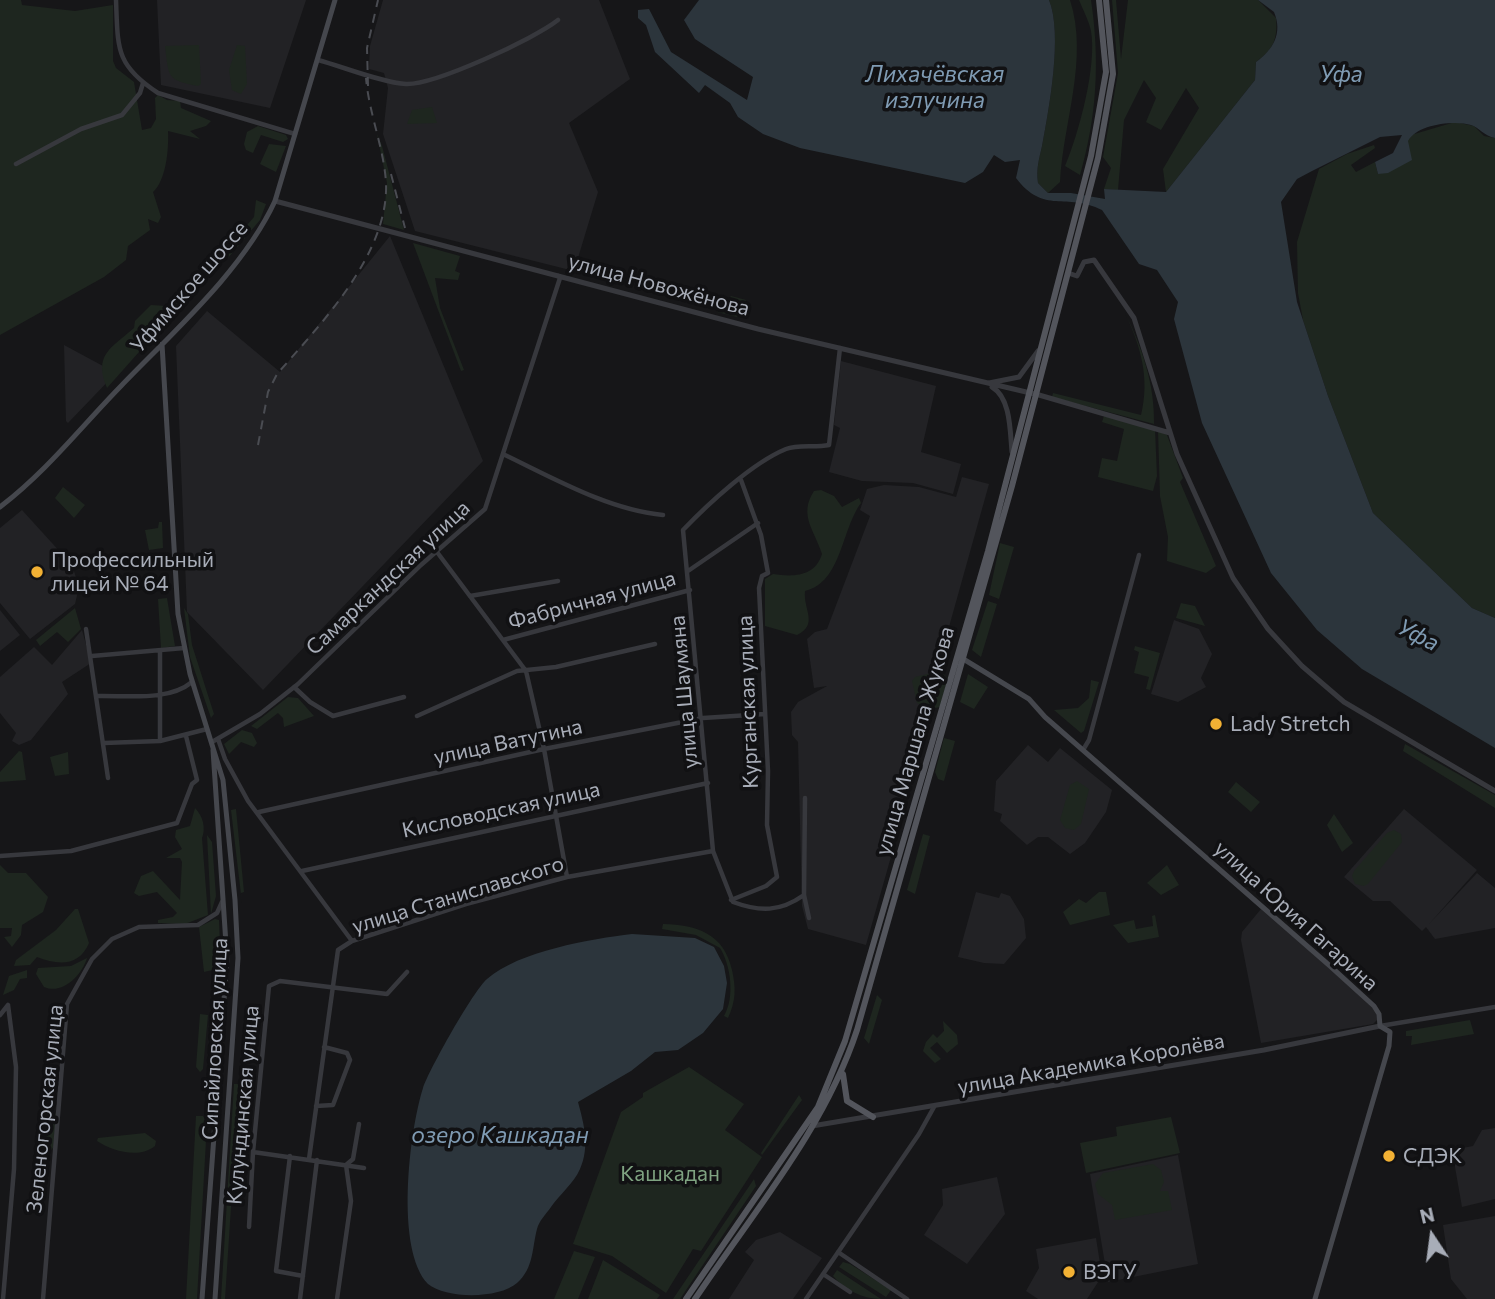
<!DOCTYPE html>
<html>
<head>
<meta charset="utf-8">
<style>
  body { margin:0 }
  #map { position:relative; width:1495px; height:1299px; overflow:hidden; background:#161618; font-family:Commissioner,sans-serif }
  canvas { display:block }
  .north { position:absolute; left:1397px; top:1201px; width:70px; height:70px; -webkit-text-stroke:5px #111113; paint-order:stroke; rotate:347deg; font-size:19px; font-weight:700; line-height:28px; text-align:center; color:#a8adb8 }
  .north::after { content:''; display:block; margin:auto; width:24px; height:32px; background:#a8adb8; clip-path:polygon(50% 0,100% 100%,50% 72%,0 100%) }
</style>
</head>
<body>
<div id="map">
<canvas width="1495" height="1299"></canvas>
<div class="north">N</div>
</div>
<script>
const ctx = document.querySelector('canvas').getContext('2d');
ctx.lineJoin = 'round';
function paint(path, color) {
  ctx.fillStyle = color;
  ctx.fill(path, 'evenodd');
}
function stroke(path, color, width, dash) {
  ctx.strokeStyle = color;
  ctx.lineWidth = width;
  ctx.lineCap = dash ? 'butt' : 'round';
  ctx.setLineDash(dash || []);
  ctx.stroke(path);
}
function label(font, color, halo, rows, align = 'center') {
  ctx.font = font + ' Commissioner,sans-serif';
  ctx.lineWidth = 7;
  ctx.setLineDash([]);
  ctx.textBaseline = 'middle';
  ctx.strokeStyle = halo;
  ctx.fillStyle = color;
  for (const [text, x, y, turn = 0] of rows) {
    ctx.save();
    ctx.translate(x, y);
    ctx.rotate((+turn || 0) * Math.PI / 180);
    ctx.textAlign = isNaN(turn) ? turn : align;
    if (halo) ctx.strokeText(text, 0, 0);
    ctx.fillText(text, 0, 0);
    ctx.restore();
  }
}
const built = new Path2D(`
  M157 0H306L270 108 161 85Z
  M383 0H599L630 79 569 123 598 192 574 271 415 231 383 134 388 88 384 73 369 69 370 46Z
  M390 236 483 461 263 690 187 612 176 346 207 311 280 372Z
  M64 345 116 373 68 423 66 421Z
  M841 361 936 386 921 452 961 464 953 494 913 483 862 481 829 472 840 428 834 425Z
  M962 477 989 484 907 777 913 779 866 945 808 929 802 906 798 742 792 735 791 712 798 702 827 686 814 688 807 639 815 632 827 629 870 516 860 510 867 489 884 485 919 487 956 497Z
  M22 510 72 565 79 587 75 604 30 639 0 603V528Z
  M0 610 20 635 0 651Z
  M1174 620 1199 629 1212 654 1201 678 1206 687 1178 702 1151 694Z
  M82 630 91 663 62 682 68 694 31 740 19 745 12 741 16 733 0 713V677L34 647 52 665Z
  M1028 745 1048 762 1060 748 1112 790 1106 812 1085 843 1070 854 1048 837H1038L1027 845 1000 821 1002 814 994 811 996 781Z
  M1404 809 1477 870 1429 924 1477 873 1495 888V928L1435 939 1426 927 1422 931 1390 901H1373L1344 877Z
  M976 892 999 898 1001 893 1010 896 1024 919 1026 938 1004 964 984 963 958 957Z
  M1261 909 1377 1010 1378 1019 1373 1024 1261 1043 1241 940 1242 932Z
  M1495 1128V1199L1462 1207 1452 1150 1473 1146 1482 1130Z
  M1178 1155 1198 1264 1108 1282 1090 1174Z
  M997 1177 1005 1214 967 1264 924 1235 943 1205 942 1189Z
  M1495 1216V1299H1467L1451 1279 1443 1225Z
  M780 1232 822 1258 793 1299H729L754 1260 745 1252 756 1240Z
  M1096 1238 1102 1276 1087 1299H1038L1026 1291 1039 1268 1036 1249Z`);
const green = new Path2D(`
  M0 0H21L22 5 75 11 113 5V61L116 68 134 82 142 130 151 128 156 119 155 98 158 95 167 100 180 101 181 108 211 121 206 126 190 131 200 139 168 131C169 149 166 181 153 192L161 217 158 223 148 219 150 230 128 246 126 260 104 277 0 335Z
  M1049 0H1070C1089 59 1063 123 1060 182L1048 193 1038 183C1036 168 1039 160 1042 146 1049 109 1063 34 1049 0Z
  M1079 0H1091C1100 60 1097 116 1080 175L1065 166C1079 133 1097 66 1091 31 1089 21 1083 10 1079 0Z
  M1112 0H1116L1121 59 1128 0H1258L1276 18C1278 39 1273 50 1256 62L1255 80 1166 192 1163 169 1199 108 1186 88 1161 130 1146 122 1156 98 1144 80 1124 120 1118 190 1104 189 1111 168 1103 157 1118 73Z
  M199 45 201 84 198 86C166 80 169 77 165 46Z
  M237 45 245 46 247 84 241 94 232 90 229 70Z
  M432 107 437 123 407 124 412 110Z
  M1455 122 1474 126 1484 136 1495 138V618L1472 608 1373 513 1328 396 1303 320 1298 293 1297 242 1319 169 1347 154 1374 145 1375 148 1351 165 1356 172 1375 162 1378 174 1411 135Z
  M258 126 286 135 288 139 283 142 261 135 253 153 246 150 244 144 247 132Z
  M377 134 382 146 404 230 383 224 387 183Z
  M269 144 286 146 276 172 260 164Z
  M256 200 266 204 260 220 228 258 223 253 254 217Z
  M413 243 460 256 455 271 460 273 458 280 435 278 440 308 464 370 461 371Z
  M181 293 187 298 107 388C93 355 111 348 134 328L135 321 151 305 166 306Z
  M731 296 746 300 741 318 717 312Z
  M1125 313C1142 347 1155 385 1154 424L1052 397 1053 393 1141 415C1150 378 1141 347 1125 313Z
  M1104 416 1155 429 1157 476 1153 491 1098 477 1102 458 1117 461 1124 429 1102 422Z
  M1158 430 1167 435 1183 478 1180 482 1216 566 1206 573 1167 561 1168 537 1160 496Z
  M63 487 85 505 74 518 55 498Z
  M821 490 834 496 842 507 859 498 861 503C841 530 842 582 805 591 803 610 819 624 797 635L765 626V579L773 574C793 577 815 577 822 554 815 531 798 515 814 491Z
  M159 522H162L163 548 149 550 145 530 158 528Z
  M1000 543 1014 547 999 599 989 595Z
  M167 598 175 646 161 648 158 599Z
  M988 601 997 604 981 657 972 650Z
  M1181 603 1195 606 1205 626 1176 618Z
  M75 608 81 629 68 642 57 632 40 646 36 640Z
  M184 608 188 614 192 645 214 714 211 718 190 657Z
  M1135 646 1160 653 1150 690 1146 689 1149 677 1134 673 1139 652 1134 650Z
  M940 671 948 678 940 707 931 709 917 703 912 681 915 677Z
  M968 674 988 687 974 709 960 702Z
  M1091 680 1099 682 1084 731 1081 733 1054 710 1078 708 1089 698Z
  M288 697 298 698 314 716 284 727 283 718 278 713 257 729 251 726Z
  M242 730 252 733 257 743 254 747 241 742 229 754 224 744Z
  M944 738 955 741 944 781 938 779 935 772Z
  M1405 744 1495 795V808L1403 751Z
  M19 751 22 752 26 780 0 782V772Z
  M68 752 69 774 55 776 50 757Z
  M1077 781 1089 789 1081 824 1074 830 1065 828 1060 820 1070 785Z
  M1236 782 1260 802 1251 812 1228 792Z
  M195 808C203 816 206 828 202 838L208 915 185 924 158 923V920L173 917 177 913 157 892 139 896 134 893 141 876 153 871 180 900 182 862 180 858H166L182 849 175 837 176 830 190 826Z
  M236 809 244 892 241 893 242 903 231 810Z
  M1334 814 1353 843 1342 852 1327 825Z
  M1394 830 1401 834 1402 842 1368 884 1364 886 1355 884 1352 876 1354 871 1387 833Z
  M923 834 930 836 915 894 907 890Z
  M207 835 212 842 216 896 211 914Z
  M0 865 8 873H26L48 897 43 912 22 925 21 935 12 947 4 937 11 936 12 928H0Z
  M1167 865 1179 885 1161 895 1147 883Z
  M1099 892H1106L1110 915 1070 925 1063 912 1079 899 1086 903Z
  M75 909H78L89 943C79 967 58 965 37 957L30 965 14 966 16 960 56 930Z
  M1155 915 1159 937 1128 943 1113 925 1134 920 1136 929 1153 926 1152 916Z
  M215 919 219 920 221 968 204 972 199 927Z
  M663 924C698 925 724 934 732 970 736 988 736 1001 728 1018L724 1016C735 997 731 966 720 948L696 935 662 929Z
  M87 958C82 975 63 995 44 987L36 974 38 968 71 966Z
  M27 970V978L20 979 14 990 3 995 9 976Z
  M877 995 882 1000 869 1044 864 1038Z
  M200 1014 208 1015 203 1069 200 1072 196 1067Z
  M1470 1020 1474 1034 1411 1045 1412 1036H1406V1031Z
  M943 1021 957 1035 958 1044 947 1053 937 1042 930 1048 941 1059 935 1063 923 1051 926 1042 933 1034 937 1038 944 1031Z
  M1148 1058V1062L1069 1075 1068 1072Z
  M689 1067 744 1104 725 1130 762 1157 701 1251 693 1249 666 1293 612 1256 573 1244 621 1112 643 1097V1093Z
  M234 1084H239L225 1299H221Z
  M799 1095 802 1100 762 1155 761 1153Z
  M56 1113 54 1147 50 1151 37 1141 35 1134Z
  M196 1116H203L207 1123 197 1299H186Z
  M1171 1117 1180 1153 1086 1173 1080 1143 1117 1136 1116 1127Z
  M145 1133 156 1141 155 1146C139 1159 112 1151 97 1141L98 1138Z
  M1153 1164 1161 1170 1164 1182 1160 1191H1168L1172 1210 1115 1220 1112 1205 1098 1194 1095 1184 1103 1173Z
  M754 1179 756 1186 680 1299H673Z
  M574 1251 595 1257 578 1299H554Z
  M603 1260 660 1295 657 1299H588Z
  M843 1262 850 1264 891 1290 886 1297 839 1267Z
  M837 1270 881 1299C863 1299 845 1290 833 1276Z`);
const water = new Path2D(`
  M699 0H1049C1063 34 1049 109 1042 146 1039 160 1036 168 1038 183L1048 193H1071L1105 199 1104 189 1166 192 1255 80 1256 62C1273 50 1283 33 1274 12L1258 0H1495V138C1484 136 1480 128 1471 125 1455 120 1417 124 1408 141L1412 160 1388 173 1378 174 1375 162 1393 153 1402 135 1380 137 1312 171 1297 179 1281 202 1297 302 1328 396 1373 513 1472 608 1495 618V748L1362 669 1317 630 1271 573 1202 423 1174 319 1178 302 1157 270 1139 264 1102 210C1066 192 1044 215 1016 178L1020 160 1005 162 994 155 983 172 965 183 800 148 763 134 738 117 730 103 705 85 699 93 655 52 646 25 638 18V10L649 9 671 52 747 100 753 77 695 39 684 20Z
  M632 934 695 938 714 947 724 966 727 983 723 1009 703 1033 678 1050 655 1052 631 1071 578 1102C584 1124 590 1147 580 1169 574 1183 559 1195 551 1207 546 1214 539 1221 537 1229 532 1248 534 1268 517 1283 499 1299 446 1299 428 1284 395 1250 409 1132 423 1088 429 1070 473 991 487 979 519 951 591 939 632 934Z`);
const minor = new Path2D(`
  M116 0C118 48 115 65 158 93L295 134
  M318 60C341 66 383 83 406 84 435 85 534 39 558 20
  M16 164 81 129 122 115 140 93 143 83
  M505 455C553 478 609 510 663 515
  M437 552 526 671 544 749 567 877
  M688 571 758 523
  M470 596 558 581
  M86 629 108 778
  M503 640 690 590
  M160 651V741
  M92 656 184 648
  M294 687 310 702 333 716 404 697
  M96 696C126 695 168 702 192 682
  M417 716 517 671 556 667 655 644
  M218 739 225 759 248 801 352 941
  M212 742 260 714 298 684 421 565 485 509 560 278 558 276
  M104 743 160 741 207 729
  M1083 750 1089 740 1139 555
  M805 798 804 895 809 918
  M259 812 544 749 703 718 765 714
  M0 856 71 851 177 823 192 784 197 780 186 736
  M302 871 708 783
  M804 895C780 912 760 912 733 902L713 851 683 530C708 504 752 463 786 449 798 444 815 448 829 445L840 348
  M731 900 766 886 777 877 767 825 768 771 759 588 762 576 768 573 761 535 741 480
  M0 1015 8 1005
  M1380 1026 1495 1007
  M316 1106 333 1105 350 1060 347 1053 324 1047
  M253 1152 364 1168
  M290 1156 276 1271 303 1276
  M309 1159 338 950 352 941 466 904 567 877 713 851
  M249 1227 253 1152 269 986 280 981 387 994 407 972
  M838 1252 907 1299
  M823 1274 850 1292
  M3 1299 14 1169 16 1067 8 1005
  M43 1299 67 1004 92 959 112 939 139 927 198 925 217 913 222 902
  M300 1299 317 1160
  M337 1299 351 1201 346 1165 353 1159 359 1124
  M806 1299 919 1134 934 1107`);
const tertiary = new Path2D(`
  M275 201 758 329 1039 395 1170 433
  M1068 273 1077 276 1084 262 1094 260 1134 318 1177 454 1233 578 1268 629 1302 666 1344 702 1495 791
  M989 383 1019 377 1038 351
  M992 387C1011 398 1010 432 1012 452
  M812 1126 1264 1050 1380 1026`);
const secondary = new Path2D(`
  M162 344 178 614 190 674 223 780 235 900 238 958 215 1299
  M0 507C47 471 80 428 121 386 174 331 243 270 275 201L335 0
  M960 657 1029 699 1045 717 1330 966 1374 1006 1379 1014 1380 1026 1390 1032 1389 1046 1315 1299
  M202 1299 227 959 213 750`);
const primary = new Path2D(`
  M843 1074 847 1101 873 1117
  M686 1299 818 1107 845 1041 988 551 1091 156 1106 72 1099 0
  M695 1299C753 1212 824 1130 857 1030L1012 486 1098 158 1113 74 1106 0`);
const rail = new Path2D(`
  M368 86 367 48 378 0
  M391 174 405 228
  M258 445 268 392 277 374C320 325 389 254 386 183 384 148 369 114 366 78`);
const markers = [
  [37,572,7,"#f2b134"],
  [1216,724,7,"#f2b134"],
  [1389,1156,7,"#f2b134"],
  [1069,1272,7,"#f2b134"]
];
const streetNames = [
  ["улица Новожёнова",659,285,15],
  ["Уфимское шоссе",189,287,-49],
  ["Самаркандская улица",388,578,-43],
  ["Фабричная улица",592,600,-15],
  ["улица Шаумяна",684,692,-95],
  ["Курганская улица",748,702,-92],
  ["улица Маршала Жукова",915,741,-74],
  ["улица Ватутина",508,742,-12],
  ["Кисловодская улица",501,810,-12],
  ["улица Станиславского",458,895,-17],
  ["улица Юрия Гагарина",1296,916,42],
  ["Сипайловская улица",215,1039,-87],
  ["улица Академика Королёва",1091,1064,-10],
  ["Кулундинская улица",243,1105,-85],
  ["Зеленогорская улица",45,1109,-84]
];
const poiNames = [
  ["Профессильный",51,560],
  ["лицей № 64",51,584],
  ["Lady Stretch",1230,724],
  ["СДЭК",1403,1156],
  ["ВЭГУ",1083,1272]
];
const parkNames = [
  ["Кашкадан",670,1174]
];
const waterNames = [
  ["Лихачёвская",935,74],
  ["излучина",935,100],
  ["Уфа",1341,74],
  ["Уфа",1418,635,27],
  ["озеро Кашкадан",500,1135]
];
paint(built, '#222225');
paint(green, '#1e261f');
paint(water, '#2c353c');
stroke(minor, '#37383d', 4.5);
stroke(tertiary, '#37383d', 5);
stroke(secondary, '#45474d', 5);
stroke(primary, '#53555c', 6);
stroke(rail, '#4a4c52', 2, [9, 7]);
for (const [x, y, r, color] of markers) {
  const dot = new Path2D();
  dot.arc(x, y, r, 0, 2 * Math.PI);
  ctx.fillStyle = color;
  ctx.fill(dot);
  stroke(dot, '#111113', 2.5);
}
label('21px', '#a8adb8', '#111113', streetNames);
label('21px', '#a8adb8', '#111113', poiNames, 'left');
label('21px', '#7fa381', '#111113', parkNames);
label('italic 23px', '#7f9bb3', '#111113', waterNames);
</script>
</body>
</html>
